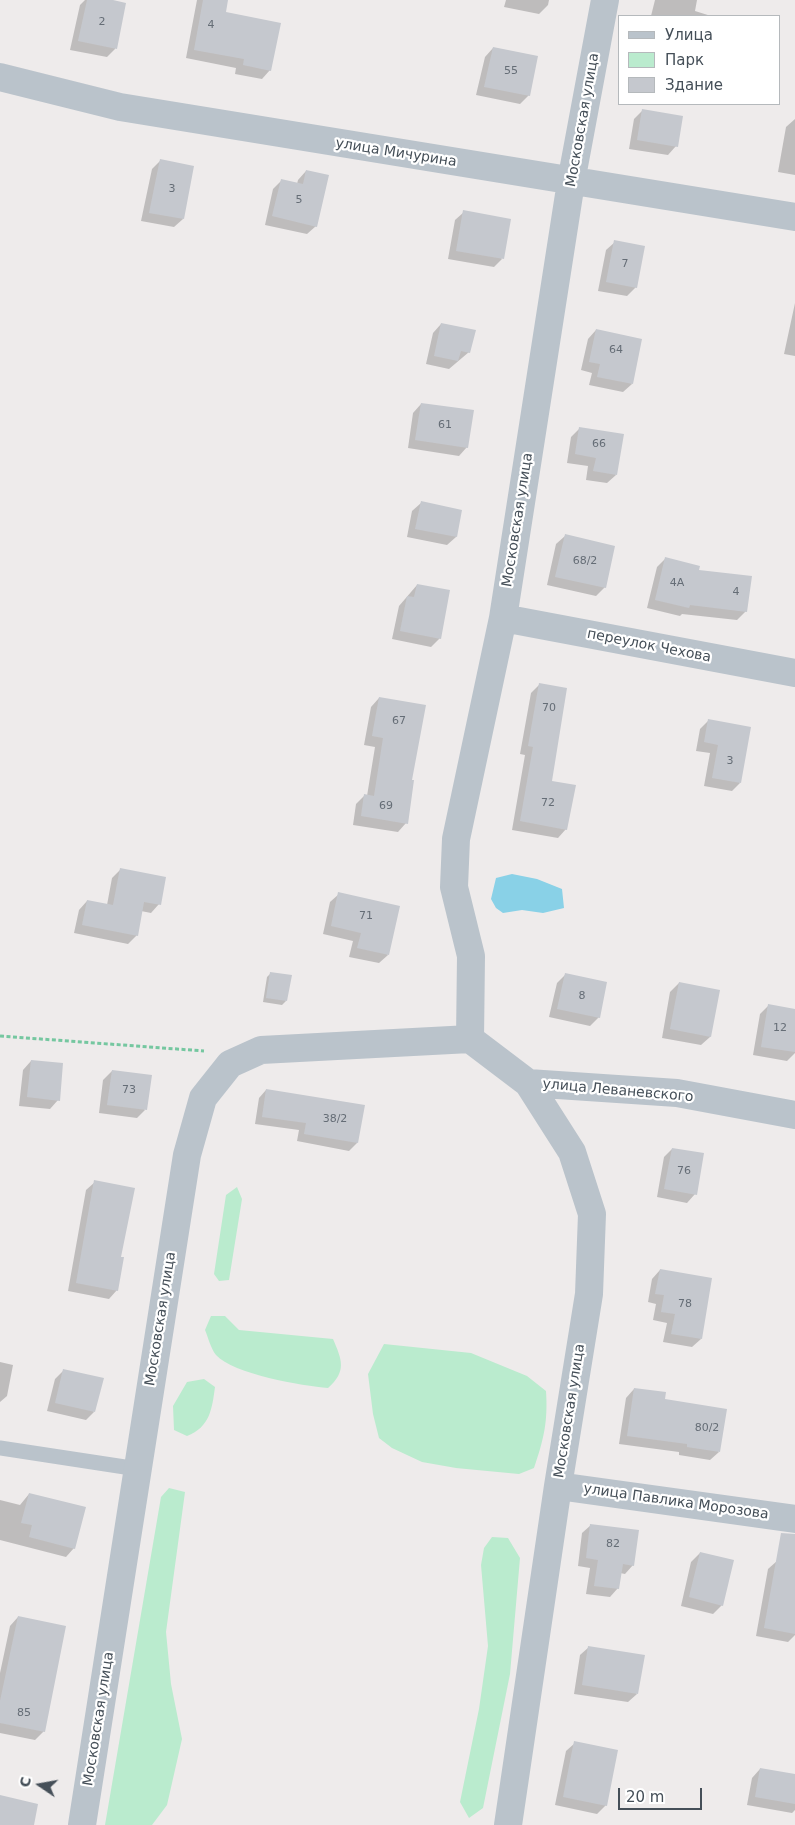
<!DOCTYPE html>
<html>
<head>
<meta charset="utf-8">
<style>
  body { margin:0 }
  #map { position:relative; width:795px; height:1825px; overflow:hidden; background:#eeebeb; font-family:"DejaVu Sans",sans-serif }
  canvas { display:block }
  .legend { position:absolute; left:618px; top:15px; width:162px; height:90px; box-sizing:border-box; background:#fff; border:1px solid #b5b9bc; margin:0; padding:6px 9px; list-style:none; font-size:15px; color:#454f58 }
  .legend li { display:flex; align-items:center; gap:10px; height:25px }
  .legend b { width:25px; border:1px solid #b5b9bc }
  .north { position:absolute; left:15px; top:1760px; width:50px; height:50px; -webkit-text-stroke:4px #fff; paint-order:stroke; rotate:282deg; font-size:14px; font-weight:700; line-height:20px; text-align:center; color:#454f58 }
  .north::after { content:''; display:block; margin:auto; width:18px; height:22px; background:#454f58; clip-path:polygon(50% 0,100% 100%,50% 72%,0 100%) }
  .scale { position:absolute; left:618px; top:1788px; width:84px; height:22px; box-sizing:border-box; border:2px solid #454f58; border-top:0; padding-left:6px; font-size:15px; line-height:18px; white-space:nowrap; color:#454f58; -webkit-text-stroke:4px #fff; paint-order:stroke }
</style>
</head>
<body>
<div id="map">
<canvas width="795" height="1825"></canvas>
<ul class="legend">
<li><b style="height:6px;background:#bac3cb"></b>Улица</li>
<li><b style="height:14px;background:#baebce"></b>Парк</li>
<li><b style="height:14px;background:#c5c8ce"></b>Здание</li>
</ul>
<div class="north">С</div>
<div class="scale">20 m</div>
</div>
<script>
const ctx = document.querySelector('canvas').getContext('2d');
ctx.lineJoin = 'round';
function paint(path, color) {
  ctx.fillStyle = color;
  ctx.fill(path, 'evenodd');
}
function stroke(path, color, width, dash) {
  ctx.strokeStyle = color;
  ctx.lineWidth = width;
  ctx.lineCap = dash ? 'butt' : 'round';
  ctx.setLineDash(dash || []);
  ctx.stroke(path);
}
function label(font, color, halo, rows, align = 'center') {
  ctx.font = font + ' "DejaVu Sans",sans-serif';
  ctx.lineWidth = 4.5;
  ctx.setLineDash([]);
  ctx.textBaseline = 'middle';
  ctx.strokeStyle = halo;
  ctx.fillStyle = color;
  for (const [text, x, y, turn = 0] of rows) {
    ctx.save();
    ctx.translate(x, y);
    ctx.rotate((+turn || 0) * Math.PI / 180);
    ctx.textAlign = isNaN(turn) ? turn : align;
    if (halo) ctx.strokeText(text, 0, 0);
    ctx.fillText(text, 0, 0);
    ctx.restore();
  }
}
const green = new Path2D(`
  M237 1187 242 1199 229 1280 219 1281 214 1274 226 1195Z
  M211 1316H225L239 1330 333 1339C342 1360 347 1371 328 1388 303 1386 233 1374 216 1355 211 1349 208 1337 205 1330Z
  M384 1344 471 1353 527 1376 546 1391C548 1421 544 1439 534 1468L519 1474 456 1468 422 1462 392 1448 379 1438 373 1414 368 1374Z
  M204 1379 215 1387C212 1409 210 1427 187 1436L174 1430 173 1406 187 1382Z
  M169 1488 185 1492 166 1632 171 1684 182 1739 167 1805 152 1825H105L161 1497Z
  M492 1537 508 1538 520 1558 510 1674 483 1808 469 1818 460 1802 479 1709 488 1646 481 1565 484 1548Z`);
const water = new Path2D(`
  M512 874 537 879 562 889 564 908 543 913 522 910 503 913 496 908 491 899 496 878Z`);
const shadow = new Path2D(`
  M85 0H107L125 4 115 49 107 57 70 50 80 5Z
  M197 0H227L224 13 270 70 262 79 235 74 236 68 186 58Z
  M506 0H549L548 5 539 14 504 7Z
  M655 0H697L695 11 711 16H651Z
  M493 48 529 95 520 104 476 95 485 57Z
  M642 111 676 146 668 155 629 149 634 119Z
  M795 119V175L778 172 786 127Z
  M160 161 183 219 174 227 141 221 152 169Z
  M306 171 316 226 307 234 265 225 273 189 281 181 297 184 298 180Z
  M464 212 502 259 494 267 448 259 455 220Z
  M615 242 636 287 627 296 598 291 606 250Z
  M795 303V356L784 354Z
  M441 324 469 352 449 369 426 364 433 333Z
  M596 330 632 384 623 392 589 385 592 373 581 370 588 339Z
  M421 404 467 447 459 456 408 448 413 413Z
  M580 428 616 475 607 483 586 480 588 466 567 463 571 437Z
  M421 503 461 511 456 537 447 545 407 537 412 511Z
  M565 536 605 587 596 596 547 585 556 544Z
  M665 559 698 571 746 611 737 620 682 614 680 616 647 608 657 567Z
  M417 585 440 638 431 647 392 639 399 606Z
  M539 685 550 782 566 829 558 838 512 830 525 755 520 754 531 693Z
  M379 698 410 781 406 823 398 832 353 825 356 804 364 796H367L375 747 364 745 371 707Z
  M708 721 740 783 732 791 704 786 710 753 696 751 700 729Z
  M121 869 159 904 151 913 141 911 137 935 128 944 74 933 79 910 87 901 107 905 112 878Z
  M339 894 388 955 379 963 349 957 353 941 323 934 330 902Z
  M271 973 286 1001 282 1005 263 1002 267 977Z
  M565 975 599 1017 590 1026 549 1017 557 983Z
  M679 983 719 991 710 1037 701 1045 662 1038 670 992Z
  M769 1005 795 1010V1053L787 1061 753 1055 760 1014Z
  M31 1061 58 1100 50 1109 19 1106 23 1070Z
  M112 1071 145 1110 137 1118 99 1113 103 1080Z
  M266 1090 364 1106 357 1143 349 1151 297 1141 299 1130 255 1124 259 1098Z
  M672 1149 695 1194 687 1203 657 1197 664 1157Z
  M95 1182 119 1258 117 1290 109 1299 68 1291 86 1190Z
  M660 1270 701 1339 692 1347 663 1342 667 1323 653 1320 656 1304 648 1302 652 1279Z
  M0 1362 13 1365 7 1396 0 1402Z
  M64 1370 94 1412 86 1420 47 1411 55 1379Z
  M634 1389 663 1400 719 1452 710 1460 679 1455V1452L619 1444 626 1398Z
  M29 1494 74 1548 66 1557 0 1540V1500L20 1505Z
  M591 1525 633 1565 625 1574 620 1573 618 1588 610 1597 586 1594 590 1568 578 1566 582 1533Z
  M700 1553 722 1605 713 1614 681 1606 691 1562Z
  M777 1561 795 1564V1635L788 1642 756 1636 768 1569Z
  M18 1617 44 1731 35 1740 0 1733V1673L10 1626Z
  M589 1647 637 1694 628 1702 574 1694 580 1655Z
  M575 1743 606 1805 597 1814 555 1805 566 1751Z
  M760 1769 795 1776V1810L792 1813 747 1805 752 1778Z`);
const building = new Path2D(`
  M87 0H113L126 3 117 49 78 41Z
  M203 0H228L226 12 281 23 271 71 243 65 244 59 194 50Z
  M493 47 538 56 530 96 484 87Z
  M642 109 683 116 678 147 637 140Z
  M160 159 194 166 184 219 149 213Z
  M306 170 329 175 317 227 272 216 281 179 303 184Z
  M463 210 511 219 504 259 456 251Z
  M614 240 645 246 637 288 606 282Z
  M441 323 476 330 470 353 461 351 458 361 434 356Z
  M596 329 642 339 633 384 597 377 600 364 589 362Z
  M421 403 474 410 468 448 415 440Z
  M579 427 624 434 617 475 593 471 596 458 575 454Z
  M421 501 462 510 457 537 415 529Z
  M565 534 615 546 606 588 555 577Z
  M665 557 700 566 699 570 752 576 747 612 690 605 689 608 655 600Z
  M417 584 450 590 441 639 400 631 407 596 414 597Z
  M539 683 567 688 552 781 576 785 567 830 520 821 533 747 528 746Z
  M379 697 426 705 412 780H414L408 824 361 816 364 794 374 796 383 738 372 736Z
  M708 719 751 727 741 783 712 778 718 745 704 742Z
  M120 868 166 877 161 905 144 902 138 936 82 925 87 900 113 905Z
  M338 892 400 906 389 955 357 948 361 933 331 926Z
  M270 972 292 975 287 1001 266 998Z
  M565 973 607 982 600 1018 557 1009Z
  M679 982 720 990 711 1037 670 1029Z
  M768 1004 795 1009V1052L761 1047Z
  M31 1060 63 1063 60 1101 27 1097Z
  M112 1070 152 1075 147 1110 107 1105Z
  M266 1089 365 1105 358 1143 304 1134 306 1123 262 1117Z
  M672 1148 704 1153 697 1195 664 1189Z
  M94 1180 135 1188 121 1257H124L118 1291 76 1283Z
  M660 1269 712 1278 702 1339 671 1334 675 1314 661 1312 664 1295 655 1294Z
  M63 1369 104 1378 95 1412 55 1403Z
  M634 1388 666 1392 665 1399 727 1409 720 1452 687 1447V1444L627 1436Z
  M29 1493 86 1507 75 1549 29 1537 32 1525 21 1523Z
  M590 1524 639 1530 634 1566 623 1564 619 1589 594 1586 598 1560 586 1558Z
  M781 1533 795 1534V1634L764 1628Z
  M700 1552 734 1560 723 1606 689 1597Z
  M18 1616 66 1626 45 1732 0 1723V1701Z
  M588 1646 645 1655 638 1694 582 1685Z
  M574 1741 618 1750 607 1806 563 1797Z
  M760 1768 795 1774V1804L755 1797Z
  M0 1795 38 1804 34 1825H0Z`);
const path = new Path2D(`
  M0 1036 204 1051`);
const lane = new Path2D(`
  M0 1448 138 1469`);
const street = new Path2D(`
  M0 77 120 107 795 217
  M503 618 795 673
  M470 1039 471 956 454 887 456 839 503 618 571 182 605 0
  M528 1083 677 1093 795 1115
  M558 1486 795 1519
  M82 1825 187 1155 203 1098 230 1064 261 1050 470 1039 528 1083 572 1152 592 1214 589 1294 558 1486 508 1825`);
const numberNames = [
  ["2",102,22],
  ["4",211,25],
  ["55",511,71],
  ["3",172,189],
  ["5",299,200],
  ["7",625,264],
  ["64",616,350],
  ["61",445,425],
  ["66",599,444],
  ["68/2",585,561],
  ["4А",677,583],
  ["4",736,592],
  ["70",549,708],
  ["67",399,721],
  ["3",730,761],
  ["72",548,803],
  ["69",386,806],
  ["71",366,916],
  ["8",582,996],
  ["12",780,1028],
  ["73",129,1090],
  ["38/2",335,1119],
  ["76",684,1171],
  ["78",685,1304],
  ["80/2",707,1428],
  ["82",613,1544],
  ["85",24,1713]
];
const streetNames = [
  ["Московская улица",583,120,-80],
  ["улица Мичурина",396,153,9],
  ["Московская улица",518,520,-81],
  ["переулок Чехова",649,646,11],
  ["улица Леваневского",618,1091,5],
  ["Московская улица",161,1319,-81],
  ["Московская улица",570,1411,-81],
  ["улица Павлика Морозова",676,1502,8],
  ["Московская улица",99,1719,-81]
];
paint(green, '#baebce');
paint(water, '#89d1e7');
paint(shadow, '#0003');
paint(building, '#c5c8ce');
stroke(path, '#75c7a0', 3, [4, 2.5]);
stroke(lane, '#bac3cb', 15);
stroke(street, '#bac3cb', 28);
label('11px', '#656d76', null, numberNames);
label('14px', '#454f58', '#fff', streetNames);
</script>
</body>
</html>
